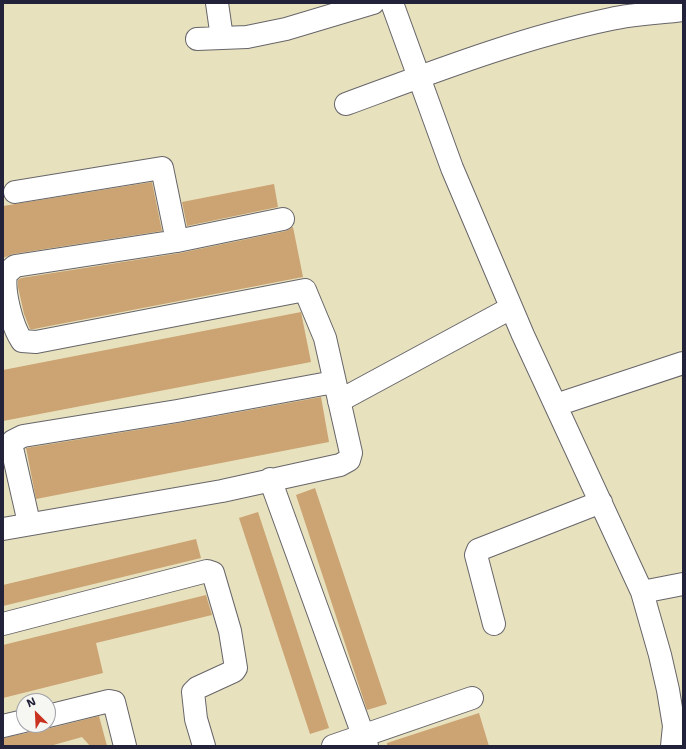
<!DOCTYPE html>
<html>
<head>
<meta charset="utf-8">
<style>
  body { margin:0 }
  #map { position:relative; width:686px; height:749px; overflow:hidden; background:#e7e1be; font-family:"Shantell Sans",sans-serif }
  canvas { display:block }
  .frame { position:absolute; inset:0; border:4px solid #22223b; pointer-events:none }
  .north { position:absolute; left:16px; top:693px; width:40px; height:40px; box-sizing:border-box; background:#f6f6f2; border:1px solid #a1a1a9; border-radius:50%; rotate:336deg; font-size:11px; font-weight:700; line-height:16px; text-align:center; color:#22223b }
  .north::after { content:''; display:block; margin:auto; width:14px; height:18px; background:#c8321e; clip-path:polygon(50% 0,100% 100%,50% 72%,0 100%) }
</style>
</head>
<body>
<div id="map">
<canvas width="686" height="749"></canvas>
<div class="frame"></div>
<div class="north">N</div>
</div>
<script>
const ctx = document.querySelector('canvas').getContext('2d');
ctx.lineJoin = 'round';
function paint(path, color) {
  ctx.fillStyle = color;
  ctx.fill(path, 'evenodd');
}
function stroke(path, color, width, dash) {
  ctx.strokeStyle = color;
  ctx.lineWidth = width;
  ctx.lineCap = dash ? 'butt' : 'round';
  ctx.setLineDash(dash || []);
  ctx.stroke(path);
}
const building = new Path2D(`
  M152 182 162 231 13 254 3 258V206Z
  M274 184 278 207 187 226 182 202Z
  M293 227 303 277 34 329H30L24 314 18 287V280L21 278 180 253 286 231Z
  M301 312 311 362 3 421V370Z
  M321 397 329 442 36 499 26 448 179 423Z
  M315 488 387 704 367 710 296 495Z
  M258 512 329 728 310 734 239 518Z
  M196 539 201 558 3 606V585Z
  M206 595 212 615 96 643 103 673 3 698V645Z
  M479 713 489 746H387V743Z
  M99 716 107 746H90L82 737 50 746H3V738L27 733 33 729 42 727 51 728Z`);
const minor = new Path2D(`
  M217 3 222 38
  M392 3 452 168 523 335 642 592 660 655 668 690 674 726 672 746
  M197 39 247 37 286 29 373 3
  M346 104C433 72 520 38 611 19 634 14 659 13 683 10
  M15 192 162 168 177 241
  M339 401 511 308
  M556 405 683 363
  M270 479 367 746
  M29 523 12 448 13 441 23 436 177 411 334 382
  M3 529 222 491 340 465 349 460 351 453 325 338 305 290 36 342 22 341C12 326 3 292 6 274L15 266 177 241 283 219
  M642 592 683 584
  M3 624 207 571 213 573 230 631 236 668 234 671 197 688 193 692 196 719 204 746
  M494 624 476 555 478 550 601 502
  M48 716 109 701 114 702 125 746
  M3 726 24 721
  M333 746 472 698`);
paint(building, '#cca372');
stroke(minor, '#676569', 24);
stroke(minor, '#fff', 22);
</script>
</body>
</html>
